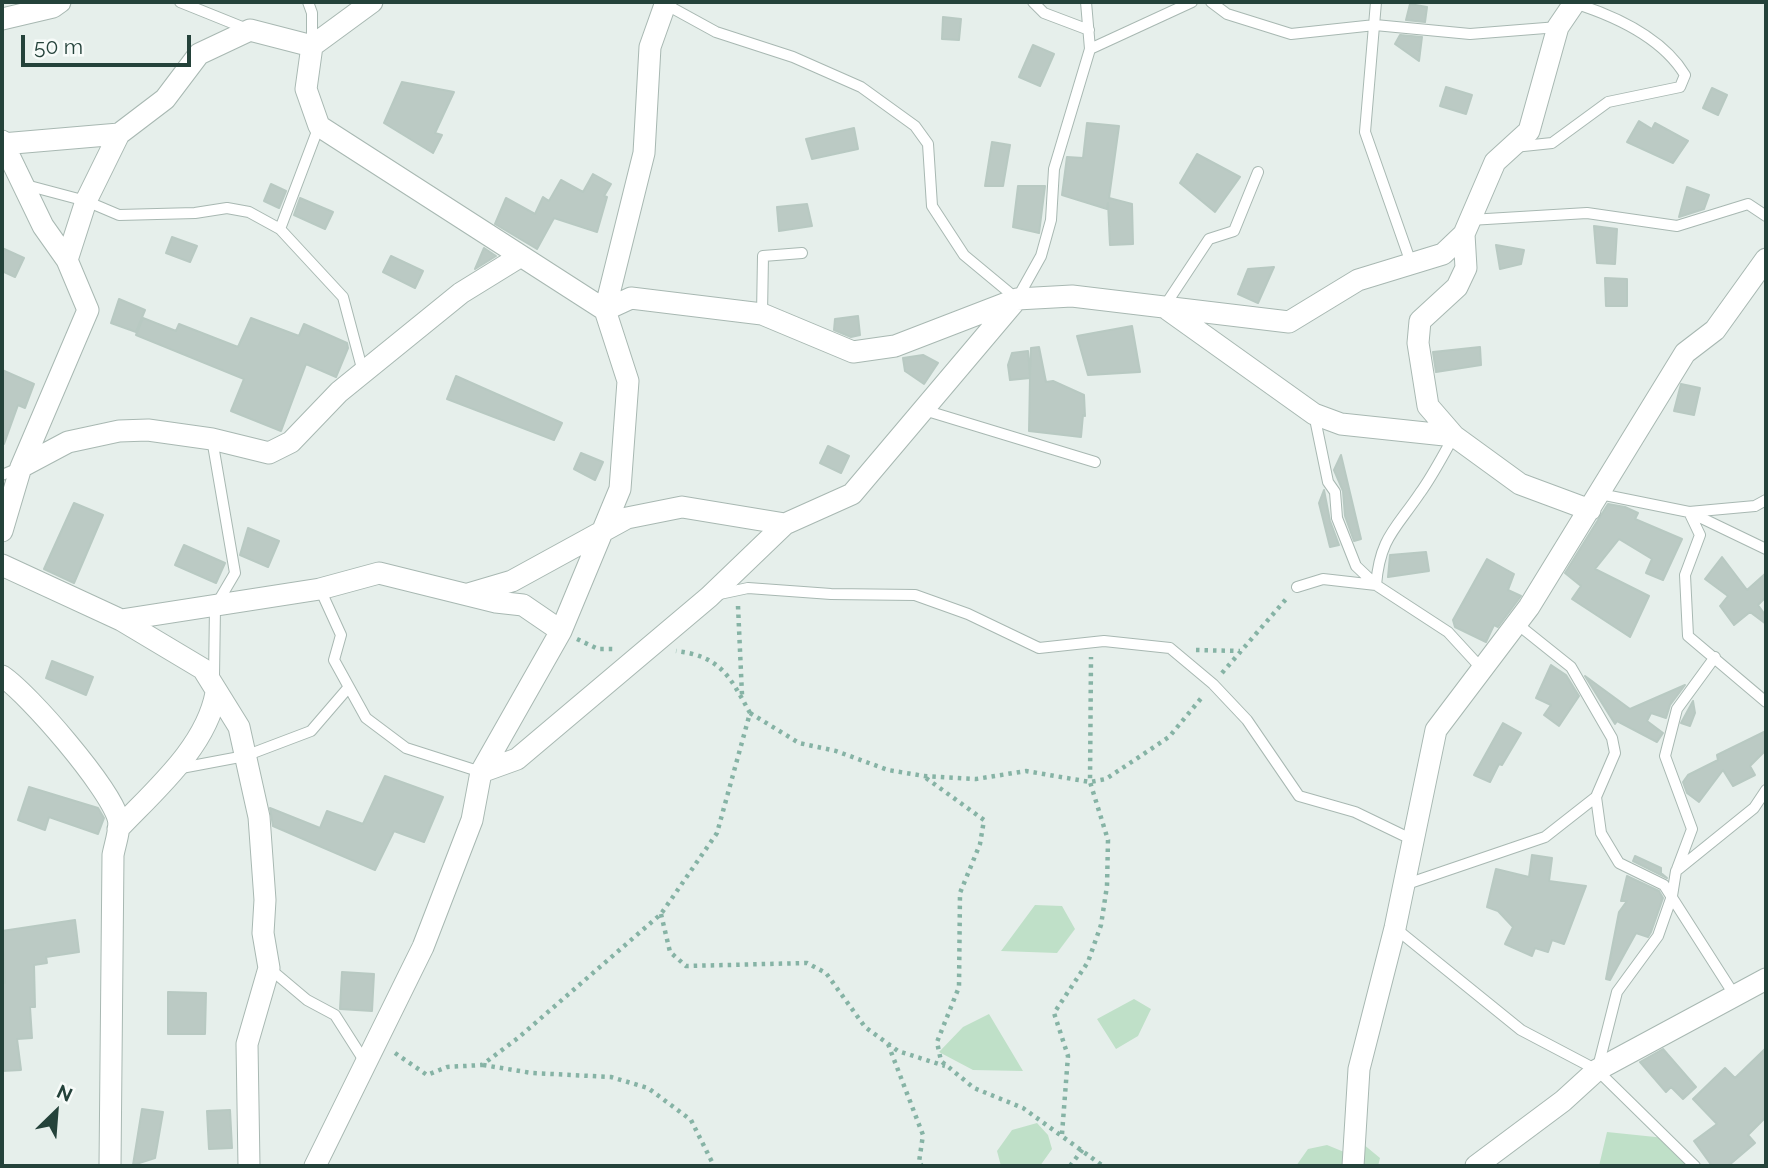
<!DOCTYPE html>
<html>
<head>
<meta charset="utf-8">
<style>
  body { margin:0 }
  #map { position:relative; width:1768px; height:1168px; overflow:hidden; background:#e6efeb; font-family:Raleway,sans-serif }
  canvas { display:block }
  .frame { position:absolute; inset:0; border:4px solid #24423a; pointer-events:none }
  .north { position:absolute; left:21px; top:1077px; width:70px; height:70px; -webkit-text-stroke:5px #f7fbf9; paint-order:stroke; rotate:25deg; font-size:19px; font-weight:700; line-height:28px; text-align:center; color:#24423a }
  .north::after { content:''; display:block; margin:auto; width:24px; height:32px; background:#24423a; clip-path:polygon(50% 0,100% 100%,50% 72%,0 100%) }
  .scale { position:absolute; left:21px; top:35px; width:170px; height:32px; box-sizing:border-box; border:4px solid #24423a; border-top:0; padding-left:9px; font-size:21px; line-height:24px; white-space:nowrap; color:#24423a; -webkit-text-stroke:5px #f7fbf9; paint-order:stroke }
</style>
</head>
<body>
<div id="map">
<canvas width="1768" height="1168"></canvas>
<div class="frame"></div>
<div class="north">N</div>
<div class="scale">50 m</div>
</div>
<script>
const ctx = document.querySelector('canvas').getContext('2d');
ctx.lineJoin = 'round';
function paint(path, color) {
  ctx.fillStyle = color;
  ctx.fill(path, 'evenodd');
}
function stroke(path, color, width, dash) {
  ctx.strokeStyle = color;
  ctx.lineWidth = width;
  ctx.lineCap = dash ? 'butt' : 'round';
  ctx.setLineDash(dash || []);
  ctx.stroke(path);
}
const green = new Path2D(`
  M1035 905 1062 906 1075 929 1057 953 1001 951Z
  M1134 999 1151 1009 1138 1036 1116 1049 1097 1019Z
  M989 1014 1023 1071 973 1070 939 1052 963 1027Z
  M1037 1123 1048 1135 1052 1149 1040 1166H1001L997 1151 1012 1130Z
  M1607 1132 1665 1138 1688 1166H1599Z
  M1363 1144 1380 1158 1378 1166H1360Z
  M1327 1145 1354 1156V1166H1296L1308 1149Z`);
const building = new Path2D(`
  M1410 4 1427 7 1425 22 1406 20Z
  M943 17 961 19 959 40 942 39Z
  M1400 35 1422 37 1419 61 1395 44Z
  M1033 45 1054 54 1040 86 1019 77Z
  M402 82 454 92 435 133 442 135 433 153 384 123Z
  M1446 87 1472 95 1466 114 1440 106Z
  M1712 88 1727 95 1718 115 1703 108Z
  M1639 121 1652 129 1655 123 1688 141 1673 163 1627 142Z
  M1087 123 1119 126 1109 198 1132 204 1133 244 1110 245 1108 203 1107 209 1062 195 1067 157 1083 158Z
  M854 128 858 149 812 159 806 139Z
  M992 142 1010 145 1003 186H985Z
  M1197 154 1240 177 1215 212 1180 183Z
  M593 174 611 184 604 196 607 197 597 232 554 218 537 249 495 224 506 198 535 214 543 197 549 201 561 180 583 192Z
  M271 184 286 191 279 208 264 201Z
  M1018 186H1045L1039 233 1013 227Z
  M1687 187 1709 195 1704 209 1679 217Z
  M300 198 333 212 325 229 294 215Z
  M807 204 812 226 779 231 777 207Z
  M1594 226 1617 229 1615 264 1597 263Z
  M172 237 197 246 190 262 166 253Z
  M1496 245 1524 250 1521 264 1500 269Z
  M2 248 24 258 15 277 2 271Z
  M484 248 496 256 475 269Z
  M391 256 423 271 415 288 383 272Z
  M1274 267 1258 303 1238 294 1248 269Z
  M1605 278 1627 279V306H1606Z
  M119 299 145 310 136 332 111 323Z
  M858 316 860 335 851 337 834 330 835 319Z
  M143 318 176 331 179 324 238 347 251 318 299 336 304 324 347 343 348 348 336 377 306 364 281 431 231 411 244 379 136 335Z
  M1132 326 1140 372 1088 375 1077 336Z
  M1039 347 1046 382 1053 381 1084 395 1085 416 1083 415 1081 437 1029 431 1030 378 1010 380 1008 365 1012 353 1028 351 1030 376 1031 348Z
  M1480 347 1481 365 1436 372 1433 352Z
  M923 355 938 363 924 384 905 371 903 358Z
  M2 370 34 384 25 408 18 405 4 444Z
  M456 376 562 423 554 440 447 399Z
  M1681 384 1700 388 1694 415 1674 411Z
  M828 446 849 456 841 473 820 463Z
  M581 453 603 462 595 480 574 469Z
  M1341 455 1361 539 1354 541 1345 516 1343 491 1334 470Z
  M1324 490 1330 521 1339 545 1330 547 1319 503Z
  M74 503 103 515 74 583 44 569Z
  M1608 504 1625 507 1638 513 1635 519 1682 539 1663 580 1646 573 1652 559 1619 539 1595 569 1649 596 1630 637 1572 599 1581 586 1565 573Z
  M248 528 279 541 268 567 240 555Z
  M184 545 225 563 216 583 175 565Z
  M1426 552 1429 571 1388 577 1390 555Z
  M1722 557 1747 590 1766 573V597L1758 605 1766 616V624L1750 612 1734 625 1720 606 1728 596 1705 579Z
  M1487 559 1514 574 1508 590 1521 596 1498 627 1494 625 1486 642 1455 627 1453 620Z
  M52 661 93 677 86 695 46 678Z
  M1551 665 1566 675 1579 696 1559 726 1544 715 1551 705 1536 698Z
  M1585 676 1630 709 1685 685 1670 705 1666 718 1651 713 1647 721 1663 733 1657 742 1617 721 1615 724Z
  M1693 701 1695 713 1690 726 1681 723Z
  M1503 723 1521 733 1502 765 1499 764 1490 782 1474 775Z
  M1766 731V750L1750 766 1755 775 1733 786 1723 770 1699 802 1687 793 1683 782 1688 775 1718 760 1717 755Z
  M385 776 443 797 424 842 394 831 375 870 273 826 270 808 320 828 327 811 363 824Z
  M29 787 98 808 104 818 98 834 49 817 45 830 18 820Z
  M1532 855 1552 858 1549 881 1586 886 1564 944 1552 940 1548 952 1535 948 1532 956 1505 944 1513 927 1498 911 1487 907 1496 869 1529 877Z
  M1635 856 1661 868V873L1667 878 1633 861Z
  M1627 876 1659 891 1663 898 1651 932 1648 937 1636 933 1610 980 1606 979 1619 912 1627 901H1621Z
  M75 920 79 952 46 957 47 963 34 965 35 1007H30L32 1038 17 1039 21 1070 2 1071V983H5L2 931Z
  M342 972 374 974 372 1011 340 1009Z
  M168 992 206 993 205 1034H168Z
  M1766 1048V1117L1748 1135 1755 1143 1728 1166H1712L1694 1141 1717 1124 1693 1099 1725 1068 1735 1078Z
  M1663 1049 1696 1087 1683 1099 1671 1087 1666 1092 1640 1062Z
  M142 1109 163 1112 155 1158 133 1165Z
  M230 1110 232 1148 209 1149 207 1111Z`);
const path = new Path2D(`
  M738 606 742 695
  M577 639 598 649H615
  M1196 650 1240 651
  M1222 673 1287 598
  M750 713 799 743 836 751 888 770 924 776 976 779 1026 771 1090 782 1106 779 1169 737 1203 696
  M926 778 984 820 980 844 960 893 959 987 937 1042 941 1061 974 1088 1023 1108 1103 1166
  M661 914 670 952 686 966 807 963 826 973 865 1027 898 1051 945 1066
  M888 1044 923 1135 919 1162 922 1166
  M395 1053 427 1075 447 1067 482 1065 518 1038 661 914 717 833 750 713C730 677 721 656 676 651
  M483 1065 532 1073 611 1077 648 1088 691 1120 714 1166
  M1062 1134 1068 1056 1054 1013 1088 962 1101 925 1107 886 1108 840 1090 782 1091 657
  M1070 1166 1083 1149`);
const lane = new Path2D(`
  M180 2 247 29
  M308 2 312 13V46
  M1033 2 1044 13 1089 30
  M1211 2 1227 14 1291 34 1375 25 1470 34 1558 27
  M1376 2 1365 132 1411 263
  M665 4 716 32 793 57 861 87 915 126 928 144 932 206 964 255 1017 299 1041 256 1051 220 1054 169 1090 49 1086 2
  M1090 49 1192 2
  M1514 147 1552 143 1608 102 1680 87 1685 75C1662 37 1615 16 1574 3
  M22 184 86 201 119 215 195 213 227 208 249 212 280 229 343 297 363 372
  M1470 220 1587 213 1677 226 1748 204 1766 216
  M280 229 319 126
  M1164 307 1209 239 1234 231 1258 172
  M762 314 763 256 802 253
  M924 410 1095 462
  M1314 414 1328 482 1335 492 1337 518 1356 566 1375 584
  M212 439 235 573 215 607 214 677
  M2 475 21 467
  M1600 494 1689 512 1766 549
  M1766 500 1755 506 1689 512 1700 535 1685 575 1688 636 1766 702
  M1376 585C1380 538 1395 530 1420 493 1433 475 1443 455 1454 436
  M1297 587 1323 579 1376 585 1448 632 1482 669
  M320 589 341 635 334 660 366 718 406 748 481 772
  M715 595 748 588 831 594 915 595 968 614 1039 648 1104 641 1170 648 1213 684 1247 720 1299 796 1355 812 1413 840
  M1516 623 1571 667 1612 738 1615 753 1596 797 1601 833 1619 863 1664 885 1735 996
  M176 769 245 756 311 731 348 688
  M1677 869 1692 829 1665 756 1677 709 1715 657
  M1404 885 1545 837 1596 797
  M1395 928 1521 1030 1597 1070 1695 1166
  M269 968 307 1000 335 1015 365 1062
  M1598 1067 1617 992 1658 936 1672 896 1676 871 1754 808 1766 790`);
const street = new Path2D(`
  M2 19 53 7 60 2
  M312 46 372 2
  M2 141 43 226 67 260
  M2 144 119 134
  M1464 234 1466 268 1457 287 1420 321 1418 343 1428 406 1454 436 1520 484 1590 510
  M1167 309 1314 414 1341 424 1454 436
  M21 467 68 442 119 431 148 430 212 439 269 453 291 442 339 392 461 293 521 256
  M2 531 21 467 88 310 67 260 86 201 119 134 165 99 199 54 250 30 312 46 306 89 319 126 605 310 631 298 762 314 853 352 895 346 1017 299 1072 296 1289 322 1358 280 1443 254 1464 234 1495 162 1529 131 1558 27 1575 2
  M2 565 121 620 203 669 239 727 259 817 265 900 263 933 269 968 247 1044 249 1166
  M468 594 512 581 627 518 682 507 785 524
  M121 620 320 589 379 573 496 602 523 605 561 631
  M2 676C30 695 108 786 118 818 121 828 115 844 113 855L110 1166
  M481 772 517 759 709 597 785 524 852 494 1016 300
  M118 829C155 790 206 747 216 693
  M315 1166 423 947 472 820 481 772 561 631 620 489 628 381 605 310 644 153 650 47 666 2
  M1353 1166 1359 1069 1395 928 1436 730 1529 607 1685 353 1715 330 1766 259
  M1476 1166 1563 1101 1597 1070 1766 979`);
paint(green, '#bfe0c8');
paint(building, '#bbcac4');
stroke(building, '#b8c9c2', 2);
stroke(lane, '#a8b8b2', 12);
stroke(street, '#a8b8b2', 23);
stroke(path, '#86b3a5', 4.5, [3.5, 5]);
stroke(lane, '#fff', 10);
stroke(street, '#fff', 21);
</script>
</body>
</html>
